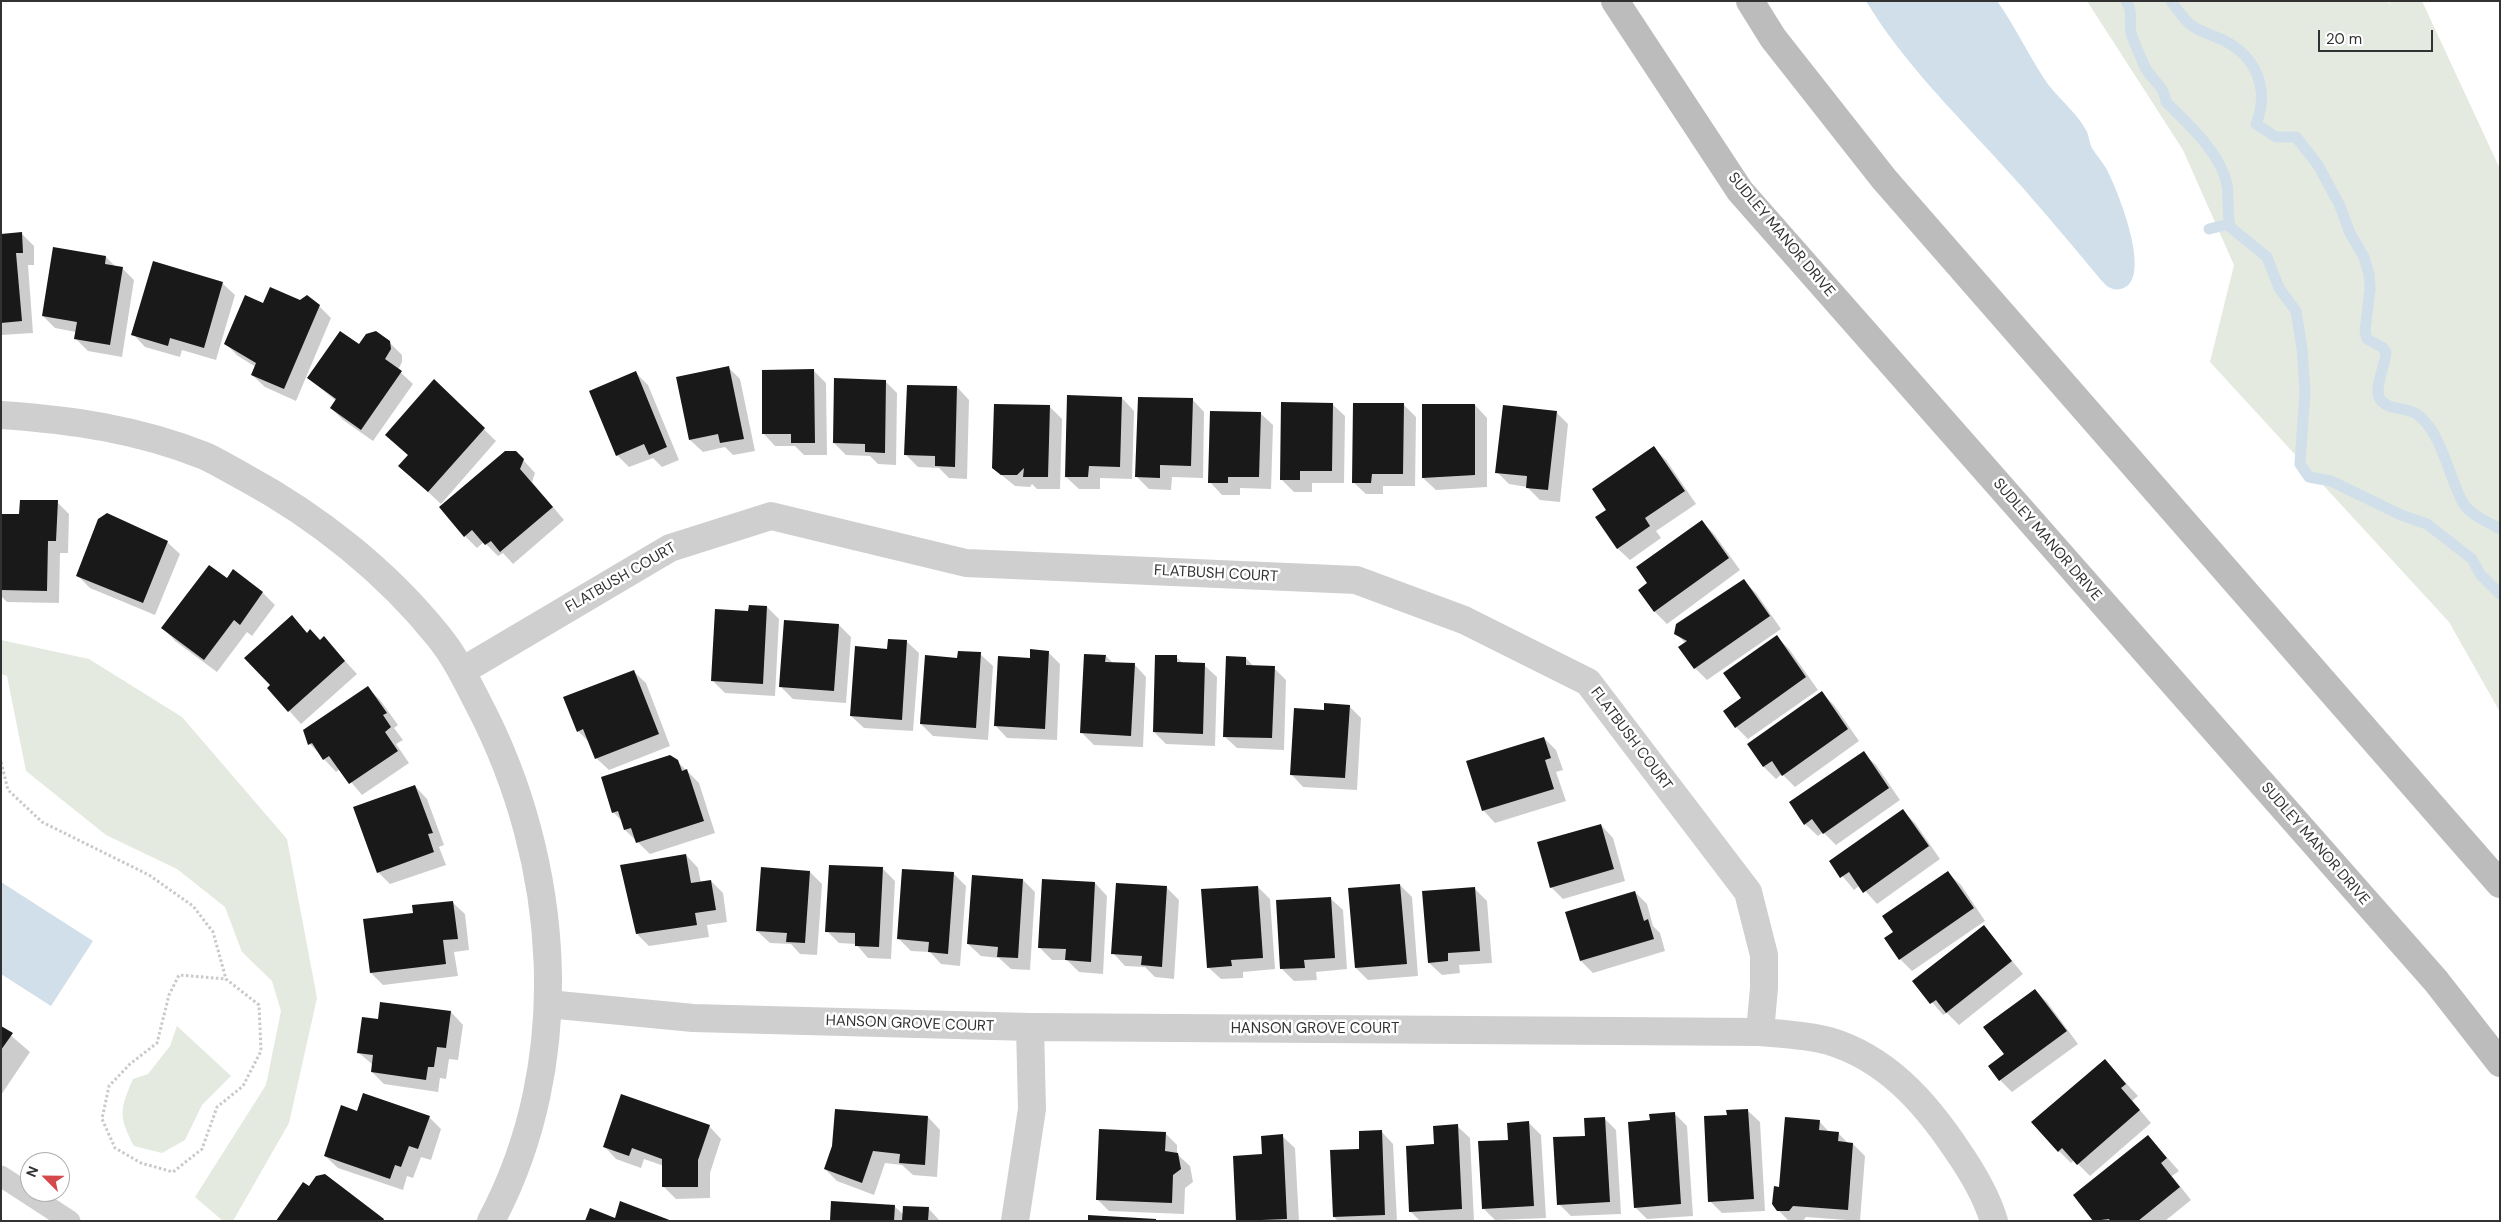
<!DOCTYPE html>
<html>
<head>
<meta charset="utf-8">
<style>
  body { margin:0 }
  #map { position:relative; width:2501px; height:1222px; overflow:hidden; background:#fff; font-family:"DM Sans",sans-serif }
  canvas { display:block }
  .frame { position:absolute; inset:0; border:2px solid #323232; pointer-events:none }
  .north { position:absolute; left:20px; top:1152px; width:50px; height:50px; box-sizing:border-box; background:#fff; border:1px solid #adadad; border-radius:50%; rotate:293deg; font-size:14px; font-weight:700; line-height:20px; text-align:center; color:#323232 }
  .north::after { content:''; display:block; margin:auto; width:18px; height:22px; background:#d5484b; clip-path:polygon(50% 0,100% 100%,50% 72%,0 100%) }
  .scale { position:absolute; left:2318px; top:30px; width:115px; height:22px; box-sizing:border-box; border:2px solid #323232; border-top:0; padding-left:6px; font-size:15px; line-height:18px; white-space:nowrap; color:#323232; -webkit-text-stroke:4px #fff; paint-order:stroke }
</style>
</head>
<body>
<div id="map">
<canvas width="2501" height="1222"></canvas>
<div class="frame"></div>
<div class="north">N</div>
<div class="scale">20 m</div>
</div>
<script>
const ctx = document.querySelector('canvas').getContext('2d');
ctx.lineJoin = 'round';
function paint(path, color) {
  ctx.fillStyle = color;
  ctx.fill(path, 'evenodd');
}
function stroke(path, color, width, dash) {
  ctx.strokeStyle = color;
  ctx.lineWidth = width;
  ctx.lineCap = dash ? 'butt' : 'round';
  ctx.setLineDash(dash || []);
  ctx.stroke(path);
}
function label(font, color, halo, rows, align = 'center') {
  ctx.font = font + ' "DM Sans",sans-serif';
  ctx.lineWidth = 5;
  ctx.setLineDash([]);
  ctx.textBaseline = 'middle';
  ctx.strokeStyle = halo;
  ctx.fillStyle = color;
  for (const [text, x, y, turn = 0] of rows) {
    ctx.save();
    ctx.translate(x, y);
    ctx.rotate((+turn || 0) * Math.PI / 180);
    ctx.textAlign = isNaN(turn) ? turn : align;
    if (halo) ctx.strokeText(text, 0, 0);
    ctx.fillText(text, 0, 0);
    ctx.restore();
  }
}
const green = new Path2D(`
  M2087 1H2387L2392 6 2388 1H2422L2500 169V712L2449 622 2210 362 2234 265 2183 150Z
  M1 640 89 659 182 717 287 839 317 998 289 1123 233 1221H223L195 1197 266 1085 281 1011 272 981 242 952 225 907 177 869 106 835 26 771 7 676 1 674Z
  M177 1026 231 1076 202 1105 185 1140 162 1153 134 1146C118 1116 120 1109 133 1079L148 1074 170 1046Z`);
const water = new Path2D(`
  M1866 1H1997C2015 26 2028 54 2045 80 2057 98 2075 110 2086 130 2089 135 2089 142 2092 148 2096 155 2103 162 2107 170 2117 189 2155 281 2121 289 2112 291 2106 286 2101 280 2066 238 2031 196 1994 156 1949 107 1901 59 1866 1Z
  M1 882 93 941 51 1006 1 974Z`);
const shadow = new Path2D(`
  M21 233 34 246V265H28L33 333 1 335V235Z
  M106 257 116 267 122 268 134 280 122 357 88 351 75 338 76 332 55 328 43 316Z
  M222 283 235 295 216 360 182 350 180 357 145 347 133 334Z
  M300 301 319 306 331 318 296 401 265 387 252 375 256 367 238 356 226 344 263 304Z
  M389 342 402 355V362L398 370 413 384 373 441 343 420 331 408 336 401 308 378Z
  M728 367 740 379 755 451 733 455 725 447 703 452 690 440Z
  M814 371 826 383 827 455H804L795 446H775L763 433Z
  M636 373 648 385 679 460 662 467 653 458 629 467 617 455Z
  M434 381 496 441 441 504 400 466 409 456 399 447Z
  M885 381 897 393 896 465 878 464 870 456 846 455 834 443Z
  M957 387 969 400 967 479 949 478 939 468 918 467 906 455Z
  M1122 398 1134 411 1132 479 1100 478V489H1079L1066 477Z
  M1192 399 1204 412 1203 478 1172 477 1171 490 1149 489 1137 477Z
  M1332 404 1345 416 1344 483H1312V492H1294L1281 479Z
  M1403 404 1416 417 1415 486H1383V494H1366L1353 482Z
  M1475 405 1487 418V487L1436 490 1423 478Z
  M1050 407 1062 419 1060 489H1037L1032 484 1030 487 1015 486 993 468Z
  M1556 412 1568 424 1560 502 1540 500 1527 487 1509 484 1497 472Z
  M1260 413 1273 425 1271 489 1240 488V495H1222L1210 482Z
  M1654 448 1666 460 1696 504 1656 531 1661 538 1630 560 1617 548 1608 510Z
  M516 452 535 473 532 482 564 520 513 564 503 553 498 556 484 542 477 548 465 536Z
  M57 502 69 514 68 553H60L59 603 7 602 1 596V515H20Z
  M1702 521 1714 534 1740 570 1667 624 1654 611 1649 584Z
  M167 542 180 554 155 615 90 588 78 576Z
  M1744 581 1756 593 1781 629 1707 680 1695 668 1686 644 1676 633Z
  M263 593 275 605 252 636 247 632 217 672 175 641 163 628Z
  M767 607 779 619 775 696 725 693 712 680 750 612Z
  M292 617 308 634 320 641 324 638 357 674 301 724 269 688 272 685Z
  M839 625 851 637 846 703 793 699 781 687Z
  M1777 637 1789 649 1818 690 1748 739 1736 727 1743 698Z
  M906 641 919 653 913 731 864 728 851 716 888 650Z
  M1048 652 1060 664 1057 740 1007 738 995 725 1031 659Z
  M980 654 993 666 988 740 933 736 921 724 958 659Z
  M1106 656 1113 663 1134 664 1146 677 1143 747 1094 745 1082 733Z
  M1176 657 1184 664 1204 665 1217 677 1215 746 1166 744 1154 732Z
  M1246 658 1254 667 1274 668 1286 680 1284 750 1237 748 1224 736Z
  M633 671 646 683 670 746 609 770 596 758 590 743 578 731Z
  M368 688 380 700 398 725 394 728 403 740 396 744 409 763 362 795 340 769 336 772 310 744Z
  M1822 693 1834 705 1859 741 1795 787 1782 774 1776 779 1764 767 1748 744Z
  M1349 706 1361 718 1357 790 1303 787 1291 774 1325 711Z
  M1544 738 1556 750 1563 770 1556 772 1566 801 1495 823 1483 810Z
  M1863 753 1876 765 1900 800 1836 845 1823 832 1818 836 1805 824Z
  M677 761 699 783 715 833 650 854 625 830 623 822 613 812Z
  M415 786 427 799 444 845 439 847 446 865 390 884 378 872Z
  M1903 811 1915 823 1940 859 1877 904 1860 885 1854 890 1830 861Z
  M1601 825 1613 838 1625 881 1563 899 1551 887Z
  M686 855 698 868 701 883 711 881 723 893 727 922 707 925 709 937 649 946 637 934Z
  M883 869 895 881 891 959 868 958 856 944 839 943 827 931Z
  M903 870 954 874 966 886 960 966 941 964 930 952 911 951 899 939Z
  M810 872 822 884 817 955 800 954 791 944 770 943 757 931Z
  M1948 873 1961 885 1985 921 1912 971 1900 959Z
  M973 877 1023 880 1035 892 1030 970 1011 969 999 958 981 956 968 944Z
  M1095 883 1107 896 1103 974 1079 972 1067 960H1052L1039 947Z
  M1400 885 1412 897 1418 976 1368 980 1356 968Z
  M1258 887 1270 899 1275 969 1243 972V978L1221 979 1208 967Z
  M1167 888 1179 900 1174 979 1155 977 1145 967 1125 966 1113 953Z
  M1475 889 1487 901 1492 963 1459 965 1460 973 1442 975 1429 963Z
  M1635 892 1647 904 1653 926 1660 933 1665 951 1593 973 1581 961Z
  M1330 898 1343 910 1347 969 1316 972 1317 980 1294 981 1282 969Z
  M452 902 465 914 469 950 454 952 458 976 383 985 371 973 415 914Z
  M1984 927 2023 974 1959 1025 1947 1013 1943 1015 1914 981Z
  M2035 990 2047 1002 2078 1044 2012 1092 2000 1080 2006 1054Z
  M451 1012 463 1025 458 1060 449 1059 446 1079 440 1078 438 1092 384 1084 372 1072 373 1065 359 1053 379 1021Z
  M1 1027 30 1052 1 1095Z
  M2105 1060 2138 1096 2132 1101 2151 1123 2090 1176 2074 1160 2071 1163 2059 1151Z
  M1747 1110 1760 1122 1765 1211 1722 1213 1710 1201 1729 1116Z
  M358 1112 429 1117 441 1129 431 1160 421 1157 413 1178 407 1176 403 1190 338 1168 325 1156Z
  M1674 1113 1687 1126 1693 1216 1647 1219 1635 1207 1651 1121Z
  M928 1117 940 1130 937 1177 913 1175 902 1165 885 1163 874 1195 837 1181 825 1169Z
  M1604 1118 1616 1130 1621 1214 1571 1216 1559 1204 1587 1137Z
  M1819 1121 1830 1133H1838L1848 1143 1853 1144 1865 1156 1860 1221 1806 1217 1803 1221H1789L1778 1210 1780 1188Z
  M1529 1123 1541 1135 1546 1218 1495 1220 1483 1208 1509 1141Z
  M709 1126 721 1139 710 1173V1198L676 1199 663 1186 664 1166 644 1159 641 1168 616 1159 604 1146Z
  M1457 1126 1470 1138 1474 1221H1420L1411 1212 1435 1145Z
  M1381 1131 1393 1144 1397 1221H1338L1334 1217 1360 1150Z
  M1165 1133 1177 1145V1154L1190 1166 1193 1182 1185 1188 1184 1214 1109 1211 1097 1199Z
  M1282 1136 1295 1148 1299 1221H1237L1263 1156Z
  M2148 1136 2179 1171 2172 1176 2191 1200 2165 1221H2095Z
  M894 1206 904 1215 928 1208 940 1221H831Z`);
const stream = new Path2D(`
  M2126 1C2135 15 2127 22 2132 36 2135 45 2140 55 2144 65 2150 79 2165 86 2166 102 2188 124 2221 153 2227 185 2229 199 2227 213 2230 227L2267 257 2279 288 2296 311 2302 348 2305 392 2300 464 2309 477 2331 481 2401 515 2427 524 2472 559 2480 574 2500 594
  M2171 1C2177 9 2183 19 2191 25 2200 32 2213 35 2223 40 2256 56 2270 89 2256 124L2276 137H2296L2318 165 2340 206 2350 233 2364 257 2369 274 2370 289 2365 331 2367 339 2382 347 2386 352C2386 364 2373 389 2380 399 2389 412 2407 406 2418 415 2442 433 2449 478 2463 503 2471 516 2487 521 2500 529
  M2209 229 2229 224`);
const building = new Path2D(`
  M22 232 23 253H16L22 321 1 323V234Z
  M53 247 106 256 105 264 123 267 110 345 74 339 77 322 42 316Z
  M153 261 223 282 204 348 170 338 168 346 131 335Z
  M270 287 300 300 307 295 320 305 284 389 251 375 256 363 224 344 245 295 263 303Z
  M340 331 359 344 366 334 376 331 390 341 391 349 385 359 402 371 361 430 330 408 336 399 307 378Z
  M729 366 744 439 720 443 718 434 689 440 676 377Z
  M814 369 815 443H791V434H762V370Z
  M636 371 667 447 649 455 644 444 616 456 589 391Z
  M834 378 886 380 885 453 865 452V444L833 443Z
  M434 379 485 428 428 492 398 466 408 455 385 435Z
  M907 385 957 386 955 467 935 466V456L904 455Z
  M1067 395 1122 397 1120 467 1089 466 1088 477H1065Z
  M1138 397 1193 398 1191 466 1160 465V478L1135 477Z
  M1281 402 1333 403 1332 471H1300V480H1280Z
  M1353 403H1404L1403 474H1372L1371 483H1352Z
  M994 404 1050 405 1048 477H1023L1024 468 1017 475H1001L992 468Z
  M1422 404H1475V475L1422 478Z
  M1503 405 1557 411 1548 490 1526 488 1527 476 1495 473Z
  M1210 411 1261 412 1259 477H1228V483H1208Z
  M1654 446 1685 491 1645 518 1650 526 1617 549 1595 517 1606 510 1592 489Z
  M505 451H516L524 459 520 469 553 507 500 552 491 541 485 545 472 530 464 537 439 507Z
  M20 500H58L56 541H48L47 591 1 590V514H19Z
  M107 513 168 541 143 603 76 576 98 519Z
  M1702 520 1729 558 1654 612 1638 590 1647 583 1636 567Z
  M209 565 227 578 233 569 263 592 240 625 234 620 204 660 161 628Z
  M1744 579 1770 616 1694 669 1678 647 1687 641 1674 634 1676 624Z
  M749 605 767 606 763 684 711 681 715 609 748 611Z
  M292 615 307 633 310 629 320 640 324 636 345 661 288 712 267 688 270 685 244 658Z
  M784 620 839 624 834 691 779 687Z
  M1777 635 1806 677 1735 728 1723 711 1741 698 1723 673Z
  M888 639 907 640 902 720 850 716 855 646 887 649Z
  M1030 649 1049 651 1045 729 994 726 998 656 1030 658Z
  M958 651 981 652 976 728 920 724 925 655 957 658Z
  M1084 654 1106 655 1105 662 1135 663 1131 736 1080 733Z
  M1155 655H1177V662L1205 663 1203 734 1153 732Z
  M1226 656 1246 657V665L1275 666 1272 738 1223 737Z
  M634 670 659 734 595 759 583 729 577 732 563 697Z
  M368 686 387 713 383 715 391 727 385 732 398 751 349 784 329 756 323 760 312 743 308 745 303 730Z
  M1822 691 1848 729 1782 776 1772 761 1763 767 1747 744Z
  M1324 703 1350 705 1345 778 1290 775 1294 708 1324 710Z
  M1544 737 1551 758 1545 760 1554 789 1482 811 1466 761Z
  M1864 751 1889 788 1823 834 1812 819 1804 825 1789 802Z
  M670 755 678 760 682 771 687 769 704 821 636 843 631 828 624 830 618 811 612 813 601 777Z
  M415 785 433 833 428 834 434 852 377 873 353 807Z
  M1903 809 1929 846 1863 893 1849 872 1840 878 1829 861Z
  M1601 824 1614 869 1550 888 1537 842Z
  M686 854 691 883 711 880 716 910 695 913 697 925 636 934 620 865Z
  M829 865 883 867 879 947 855 946V933L825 932Z
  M761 867 810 871 805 943 786 942 787 933 756 931Z
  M902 869 954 872 948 954 928 952 929 942 897 939Z
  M1948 871 1974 908 1899 960 1884 938 1893 932 1882 916Z
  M972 875 1023 879 1018 958 997 957 998 947 967 944Z
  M1042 879 1095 882 1091 962 1065 960 1066 949 1038 948Z
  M1116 883 1167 886 1162 967 1141 965 1142 956 1111 954Z
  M1400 884 1407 964 1355 968 1348 888Z
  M1258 886 1263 958 1231 960 1232 966 1207 968 1201 889Z
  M1475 887 1480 951 1448 953V961L1428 963 1422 891Z
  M1635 891 1644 921 1648 919 1654 939 1580 961 1565 912Z
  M1331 897 1335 958 1304 960 1305 968 1280 969 1276 900Z
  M453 901 458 939 443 940 446 964 370 973 363 919 413 913 412 905Z
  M1984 925 2012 961 1946 1013 1936 1000 1930 1004 1912 981Z
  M2035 989 2067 1031 1999 1081 1988 1066 2004 1054 1983 1027Z
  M380 1002 451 1011 446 1048 437 1047 434 1067H428L426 1080 371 1072 373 1055 357 1053 362 1017 378 1019Z
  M1 1026 13 1033 1 1050Z
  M2105 1059 2126 1084 2121 1088 2140 1110 2077 1165 2062 1148 2058 1152 2031 1122Z
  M363 1093 430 1116 418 1149 409 1146 401 1167 395 1165 390 1179 324 1156 341 1105 357 1111Z
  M621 1094 710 1125 698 1160V1187H662V1159L632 1148 629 1156 603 1147Z
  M835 1109 928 1116 925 1165 899 1163 900 1154 873 1151 862 1183 824 1169 832 1146Z
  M1748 1109 1754 1199 1708 1202 1704 1116 1727 1115 1726 1110Z
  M1675 1112 1681 1204 1634 1208 1628 1122 1650 1120 1649 1114Z
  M1605 1117 1610 1202 1557 1205 1553 1137 1585 1136 1584 1118Z
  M1785 1117 1820 1120 1819 1130 1839 1132 1838 1141 1853 1143 1848 1210 1793 1206 1789 1211H1777L1772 1204 1774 1186 1779 1187Z
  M1529 1121 1534 1206 1482 1209 1478 1141 1508 1140 1507 1123Z
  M1458 1124 1462 1209 1409 1212 1406 1146 1434 1144 1433 1126Z
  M1099 1129 1166 1132 1165 1151 1178 1153 1181 1169 1173 1175 1172 1203 1096 1200Z
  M1382 1130 1385 1215 1333 1217 1330 1150 1359 1149V1131Z
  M1283 1134 1287 1219 1236 1221 1233 1156 1262 1154 1261 1136Z
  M2148 1135 2167 1158 2161 1163 2180 1187 2138 1221H2110L2109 1219 2093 1221 2073 1195Z
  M325 1174 384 1219 383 1221H276L303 1182 309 1186 316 1176Z
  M620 1201 672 1221H585L590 1208 615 1218Z
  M831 1201 895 1205 894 1221H830Z
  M903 1206 929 1207 928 1221H902Z
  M1088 1215 1156 1219V1221H1088Z`);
const path = new Path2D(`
  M1 762 8 790 42 822 149 875 193 906 213 932 226 979 259 1005 261 1051 243 1086 217 1107 202 1149 173 1172 141 1163 115 1148 102 1119 109 1086 130 1064 157 1043 169 995 179 975 226 979`);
const service = new Path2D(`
  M1 1176 70 1221`);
const minor = new Path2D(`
  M1 415C73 420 137 429 205 456 218 462 231 470 244 477 318 517 387 572 439 637 456 658 467 682 479 705 561 862 576 1062 491 1221
  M462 671 670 548 771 516 966 563 1356 580 1464 620 1588 682 1748 892 1764 955V988L1760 1032
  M548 1004 693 1018 1030 1027 1760 1032C1783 1034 1807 1035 1829 1041 1886 1058 1925 1102 1957 1150 1973 1173 1986 1195 1994 1221
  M1015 1221 1032 1109 1030 1027`);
const secondary = new Path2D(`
  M1615 1 1740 191 2436 981 2500 1063
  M1750 1 1773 38 1884 179 2500 884`);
const streetNames = [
  ["SUDLEY MANOR DRIVE",1781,235,50],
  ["SUDLEY MANOR DRIVE",2047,540,49],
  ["FLATBUSH COURT",1216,574,3],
  ["FLATBUSH COURT",621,578,-30],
  ["FLATBUSH COURT",1631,739,53],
  ["SUDLEY MANOR DRIVE",2315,844,49],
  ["HANSON GROVE COURT",910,1024,2],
  ["HANSON GROVE COURT",1315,1029]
];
paint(green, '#e4eadf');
paint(water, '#d0dfea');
paint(shadow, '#0003');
stroke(stream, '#d0dfea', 11);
paint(building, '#191919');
stroke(path, '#c9c9c9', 3, [2.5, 2.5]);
stroke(service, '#cfcfcf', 21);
stroke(minor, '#cfcfcf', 28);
stroke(secondary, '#bcbcbc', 28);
label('15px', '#323232', '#fff', streetNames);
</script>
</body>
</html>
